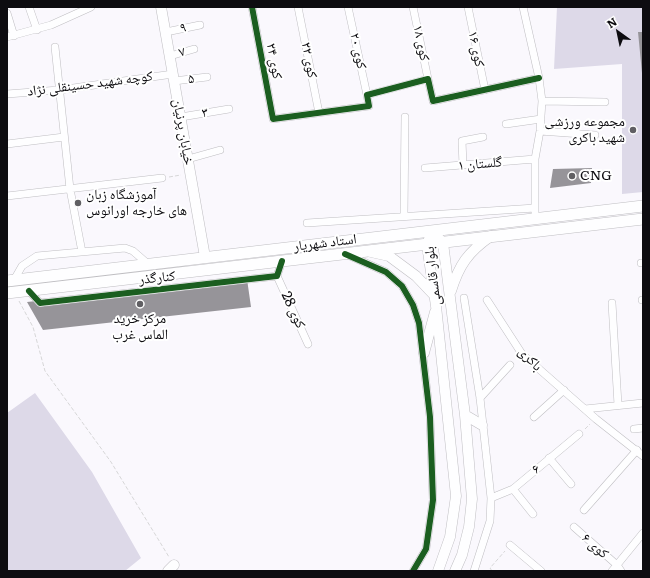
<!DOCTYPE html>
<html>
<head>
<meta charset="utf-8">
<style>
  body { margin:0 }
  #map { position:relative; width:650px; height:578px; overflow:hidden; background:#faf8fd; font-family:Literata,serif }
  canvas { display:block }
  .frame { position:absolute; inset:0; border:8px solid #0d0c10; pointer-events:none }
  .north { position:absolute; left:598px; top:12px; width:40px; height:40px; -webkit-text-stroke:3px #fff; paint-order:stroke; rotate:327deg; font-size:11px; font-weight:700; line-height:16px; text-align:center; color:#0d0c10 }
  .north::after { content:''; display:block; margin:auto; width:14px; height:18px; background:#0d0c10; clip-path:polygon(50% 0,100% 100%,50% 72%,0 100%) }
</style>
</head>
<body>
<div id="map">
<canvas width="650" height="578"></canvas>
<div class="frame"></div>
<div class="north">N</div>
</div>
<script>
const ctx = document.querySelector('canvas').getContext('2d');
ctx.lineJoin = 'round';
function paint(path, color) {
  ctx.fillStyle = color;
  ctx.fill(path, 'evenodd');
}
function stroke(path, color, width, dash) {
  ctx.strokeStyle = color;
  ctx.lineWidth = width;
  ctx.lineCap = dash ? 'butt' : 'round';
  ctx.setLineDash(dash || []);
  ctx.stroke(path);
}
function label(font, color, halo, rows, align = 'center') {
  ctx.font = font + ' Literata,"Noto Naskh Arabic",serif';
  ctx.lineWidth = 4;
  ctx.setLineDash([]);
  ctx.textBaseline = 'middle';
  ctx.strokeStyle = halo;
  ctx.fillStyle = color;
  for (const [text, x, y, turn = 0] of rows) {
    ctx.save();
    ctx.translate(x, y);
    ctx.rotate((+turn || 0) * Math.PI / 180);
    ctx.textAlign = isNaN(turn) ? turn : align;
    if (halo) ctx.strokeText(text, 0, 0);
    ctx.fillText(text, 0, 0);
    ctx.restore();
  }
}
const green = new Path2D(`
  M557 7H643V192L622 194V64L554 69Z
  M35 393 92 472 141 558 125 571H7V413Z`);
const building = new Path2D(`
  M638 32H643V73H642Z
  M592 168 591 183 550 188 553 169Z
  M247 279 251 307 43 330 27 302Z`);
const path = new Path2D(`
  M169 177 181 175
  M19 301 33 327 45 371 111 462 169 557
  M585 429 590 424
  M492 571 490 568 505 551`);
const street = new Path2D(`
  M29 7 37 30
  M252 7 273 119 369 106 367 95 428 79 433 101 539 78
  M298 7 319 113
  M348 7 367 95
  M413 7 428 79
  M468 7 485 90
  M523 7 539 78 542 101 540 131 535 159V212
  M7 13 14 36
  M166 32 200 25
  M7 37 51 25 91 7
  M55 47 70 189 82 252
  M170 56 194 49
  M174 81 207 77
  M7 94 59 90 173 74
  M542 101 605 102
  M181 117 229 109
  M506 124 541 119
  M540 131 595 135
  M7 144 64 137
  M188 159 220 150
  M463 165 462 141 483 137
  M425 168 535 159
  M7 196 162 178
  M404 215 405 117
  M307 223 535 208
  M348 255 386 272 402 286 413 305 419 323 430 417 433 500 426 549 413 571
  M641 263H643
  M277 276 308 344
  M14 280 22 266 37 256 125 248 133 251 148 264
  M29 291 40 303 277 276 282 261
  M464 298 480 398 491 498 490 521 474 571
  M487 300 522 354 596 419 643 456
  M642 300H643
  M612 303 618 405
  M480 398 510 365
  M585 409 643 403
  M534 417 564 390
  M634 429 643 428
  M549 458 571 484
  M513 489 533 514
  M491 498 513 489 579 434
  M584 510 637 450
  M574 527 617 565 621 571
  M510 545 541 571
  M612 571 643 533`);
const secondary = new Path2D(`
  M161 7 205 257
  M371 252 389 256 416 276 435 296
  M451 291C459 265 468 252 491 236
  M424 353 435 312
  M465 415 482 425
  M168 571 174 565
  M438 571 450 537 456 496 436 306 427 245 432 231 443 243 465 415 472 499 469 527 462 555 455 571`);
const primary = new Path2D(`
  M7 281 643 206
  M7 293 643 219`);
const cycleway = new Path2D(`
  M252 7 273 119 369 106 367 95 428 79 433 101 539 78
  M345 254 386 272 402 286 413 305 419 323 430 417 433 500 426 549 413 571
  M29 291 40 303 277 276 282 261`);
const markers = [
  [633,130,4,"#605f63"],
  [572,176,4,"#605f63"],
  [78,203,4,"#605f63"],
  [140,304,4,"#605f63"]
];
const streetNames = [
  ["۹",183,28,-11],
  ["کوی ۱۸",421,43,78],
  ["کوی ۱۶",476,49,78],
  ["کوی ۲۰",358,51,78],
  ["۷",182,52,-15],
  ["کوی ۲۲",309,60,79],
  ["کوی ۲۴",274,61,79],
  ["۵",191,79,-8],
  ["کوچه شهید حسینقلی نژاد",90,84,-7],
  ["۳",205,113,-9],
  ["خیابان پرنیان",183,132,80],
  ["۱ گلستان",480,164,-5],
  ["استاد شهریار",325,243,-7],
  ["بلوار قاسمی",433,276,-97],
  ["کنارگذر",157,278,-6],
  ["کوی 28",293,310,65],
  ["باکری",530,359,46],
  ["۶",536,469,-40],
  ["کوی ۶",595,546,41]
];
const poiNames = [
  ["مجموعه ورزشی",625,122,"right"],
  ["شهید باکری",625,138,"right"],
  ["CNG",580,176],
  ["آموزشگاه زبان",86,195],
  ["های خارجه اورانوس",86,211],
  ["مرکز خرید",140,319,"center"],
  ["الماس غرب",140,335,"center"]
];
paint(green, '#ddd9e8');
paint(building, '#969499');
stroke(street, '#bfbec2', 8);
stroke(secondary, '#bfbec2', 11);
stroke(primary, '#bfbec2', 12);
stroke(path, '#d6d6d7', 1, [4, 2]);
stroke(street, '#fefeff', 7);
stroke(secondary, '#fefeff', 10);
stroke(primary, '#fefeff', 11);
stroke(cycleway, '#1b5e20', 6);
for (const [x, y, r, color] of markers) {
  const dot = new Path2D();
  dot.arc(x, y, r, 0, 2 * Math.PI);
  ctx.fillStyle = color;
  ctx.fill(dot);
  stroke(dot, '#fff', 1.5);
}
label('14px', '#0d0c10', '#fff', streetNames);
label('14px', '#0d0c10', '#fff', poiNames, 'left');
</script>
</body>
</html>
